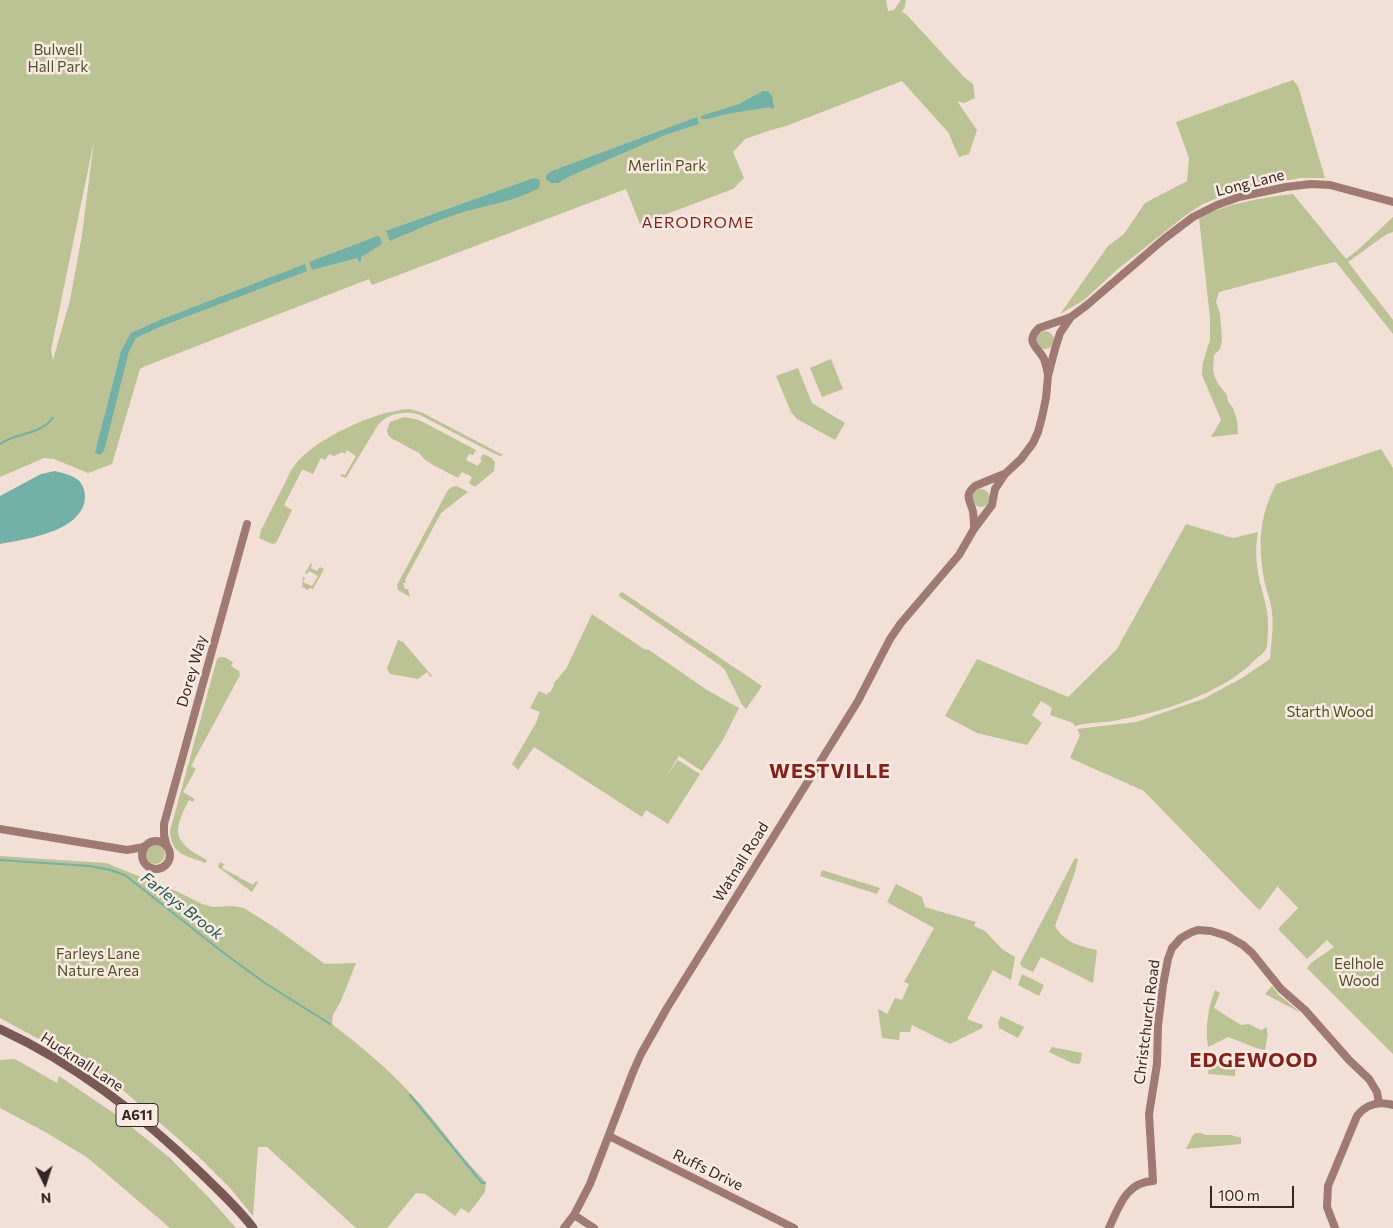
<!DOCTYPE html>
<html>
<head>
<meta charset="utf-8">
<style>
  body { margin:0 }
  #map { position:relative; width:1393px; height:1228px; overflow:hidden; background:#f2dfd5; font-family:Commissioner,sans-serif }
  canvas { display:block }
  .north { position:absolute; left:20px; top:1158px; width:50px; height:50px; -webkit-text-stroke:4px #faeae1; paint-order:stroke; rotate:176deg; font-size:14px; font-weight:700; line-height:20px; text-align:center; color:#342624 }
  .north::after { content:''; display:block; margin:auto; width:18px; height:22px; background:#342624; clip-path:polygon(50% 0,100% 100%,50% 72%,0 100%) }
  .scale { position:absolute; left:1210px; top:1186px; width:84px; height:22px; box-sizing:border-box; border:2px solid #342624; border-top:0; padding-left:6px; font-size:15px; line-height:18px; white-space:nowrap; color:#342624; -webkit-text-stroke:4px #faeae1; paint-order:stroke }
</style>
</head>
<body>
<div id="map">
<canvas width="1393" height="1228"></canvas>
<div class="north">N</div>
<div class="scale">100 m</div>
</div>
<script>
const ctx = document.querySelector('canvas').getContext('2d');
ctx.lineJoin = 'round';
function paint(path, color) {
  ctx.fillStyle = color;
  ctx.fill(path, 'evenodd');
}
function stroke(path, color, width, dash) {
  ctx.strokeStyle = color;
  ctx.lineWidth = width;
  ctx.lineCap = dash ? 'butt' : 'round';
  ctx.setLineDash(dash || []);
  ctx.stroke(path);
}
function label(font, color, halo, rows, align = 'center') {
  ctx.font = font + ' Commissioner,sans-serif';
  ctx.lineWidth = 5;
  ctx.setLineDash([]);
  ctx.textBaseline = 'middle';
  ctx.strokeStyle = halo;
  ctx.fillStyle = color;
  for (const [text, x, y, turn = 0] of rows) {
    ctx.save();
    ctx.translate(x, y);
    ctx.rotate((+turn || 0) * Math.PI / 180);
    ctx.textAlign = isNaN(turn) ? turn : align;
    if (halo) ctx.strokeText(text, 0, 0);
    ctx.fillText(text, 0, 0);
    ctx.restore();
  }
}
const green = new Path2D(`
  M0 0H886L888 11 894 10 901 0H906L905 6 902 12 906 14 964 77 973 84 975 98 964 103 957 101 977 130 969 154 959 157 948 132 902 81 786 126 771 130 745 139 733 152 744 178 733 189 640 224 626 189 372 285 369 279 143 367 140 369 112 464 88 473 54 459 44 458 0 477ZM94 141 82 235 70 300 53 360 51 350Z
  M1293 80 1298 86 1325 178H1301L1259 185 1227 194 1203 204 1186 215 1119 268 1084 300 1060 314 1108 246 1124 234 1145 203 1187 181 1189 158 1176 122Z
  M1293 194 1346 259 1358 250 1393 217V232L1387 234 1348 262 1393 320V334L1336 262 1317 266 1219 292 1216 302 1220 313 1222 340 1220 349 1214 355 1213 370 1215 378 1219 385 1227 395 1228 402 1233 408 1237 420 1238 434 1211 437 1221 420 1202 375 1203 362 1210 340V318L1199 218C1228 203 1261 198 1293 194Z
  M1036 340a9 9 0 1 1 18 0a9 9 0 1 1-18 0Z
  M831 359 843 389 822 397 810 368Z
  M798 368 812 403 845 423 835 440 797 419 791 412 776 376Z
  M410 409 423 413 503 455 500 456 493 453 418 414C403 411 389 413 378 425L346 478 341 476V474L345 475 356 456 347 450 345 454 342 452 334 456 329 454 325 460 321 458 313 474 304 470H302L284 505 292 510 276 543 272 544 259 538 261 530C269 515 276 500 284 485 287 479 290 471 295 465 314 439 377 410 410 409Z
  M404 417 419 420 476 450 473 455 469 454 466 460 478 466 482 460 480 459 483 454 492 458 495 463 494 471 475 487 469 483 472 477 462 472 458 478 433 465 424 459 419 453 391 438 388 435 387 430 390 422Z
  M1381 449 1393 468V1054L1307 968 1311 963 1334 947 1327 940 1307 959 1278 929 1298 908 1278 887 1279 884 1260 910 1256 907 1144 791 1070 758 1080 735 1077 729 1136 722 1203 699 1242 678 1270 659C1271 644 1274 627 1272 612 1271 601 1266 590 1264 579 1258 542 1259 518 1276 484Z
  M457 486 468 492 441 513 405 580 406 583H403L405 589H408L410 597 398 590 397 585 448 490 452 487Z
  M972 498a9 9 0 1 1 18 0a9 9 0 1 1-18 0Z
  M1186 524 1233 538 1258 532C1255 547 1256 563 1259 578 1262 593 1268 607 1268 623 1268 628 1268 645 1266 649 1264 653 1258 657 1255 660 1222 694 1159 713 1113 721 1100 723 1088 722 1075 726L1073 723 1050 715 1052 708 1041 701 1032 715 1042 723 1027 745 977 733 945 716 977 659 1068 697 1117 649Z
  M311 563 312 564 311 568 317 571 320 567 324 569 313 589 309 588 308 590 302 587 303 577 305 578 303 582 312 586 318 576 309 571 307 574 305 573Z
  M622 592 762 686 746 709 741 703 725 670 721 666 619 596V594Z
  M592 614 644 649 649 650 707 690 739 708 723 740 702 771 679 756 666 777 678 760 700 774 668 824 646 810 642 817 534 747 518 770 512 764 536 723 540 712 530 708 539 691 547 695 548 692 550 693 554 685 553 684 566 669Z
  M398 640 403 642 432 676 431 677 427 672 418 679 390 674 387 669 388 666Z
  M220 657H224L233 662 231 666 239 671 240 675 191 766 196 769 183 792 195 799 193 802 189 800C171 834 174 842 207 860L206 863C187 856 171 855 170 831L217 659Z
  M145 854a10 10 0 1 1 20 0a10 10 0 1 1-20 0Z
  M0 856 106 863 176 891 202 904 213 907 232 906 244 908 274 927 325 964 356 963 341 1001 333 1015 332 1023 333 1025C361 1046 387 1068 411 1094 438 1122 458 1155 486 1182L485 1192 469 1213 461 1208 455 1216 425 1194 416 1193 387 1228H356L267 1147H258L253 1216 230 1188 201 1159 124 1091 90 1067 0 1018Z
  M1075 858 1078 859 1074 875 1055 926C1065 943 1079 946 1097 950L1093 983 1041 957 1033 972 1022 967 1020 963Z
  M220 862 224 864 222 868 253 885 256 881 258 882 252 892 218 867Z
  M822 870 880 888 877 894 820 876Z
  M896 884 922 897 925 907 976 922 974 926 985 931 1002 949 1015 957 1011 980 993 970 967 1019 983 1025 982 1028 950 1044 912 1025 910 1032H900L899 1040 882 1038 878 1009 887 1014 895 998 902 1000 909 984 904 982 911 970 934 928 887 902Z
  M1022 974 1044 985 1039 996 1018 985Z
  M1272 986 1279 995 1301 1013 1265 994Z
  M1215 990 1220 993 1214 1008 1241 1025 1249 1024 1261 1030 1267 1027V1032L1268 1033 1265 1050C1252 1048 1241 1041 1228 1037L1208 1047C1205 1028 1208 1008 1215 990Z
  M1001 1016 1024 1027 1018 1038 999 1028 998 1022Z
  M1052 1047 1082 1053 1081 1061 1079 1064 1072 1063 1049 1052Z
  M15 1059 57 1083 59 1076 115 1114 169 1157 213 1202 236 1228H170L88 1158 47 1133 0 1108V1060Z
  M1210 1059 1236 1062 1235 1076 1208 1074Z
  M1196 1133H1201L1205 1135H1231L1241 1138V1144L1186 1149 1193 1135Z`);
const water = new Path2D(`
  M763 91H768L772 96 774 108 772 109 771 107 726 114 708 119H701V116L704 115 739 104Z
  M697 117 699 124 665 135 570 176 558 183H551L546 179V175L552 171Z
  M534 178 540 180 539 188C512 203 483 205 454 215 433 222 411 232 390 241L386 231Z
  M378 236 380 237 382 244 361 257V261L359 262 357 258 312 270 309 262Z
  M305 264 307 271 162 326 136 338 129 351 104 451 100 455 95 453 121 351 131 333 160 320Z
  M55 471C70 475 84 477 85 496 85 531 27 539 0 544V496L41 474Z`);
const stream = new Path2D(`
  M0 444C12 435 28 435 41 428 46 426 50 421 53 418
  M0 860 89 866 110 870 125 875 225 954 265 983 330 1024
  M410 1095 482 1183H485`);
const secondary = new Path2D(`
  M1048 375C1047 370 1046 364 1044 359 1038 347 1024 342 1039 328L1071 317 1087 305 1164 239 1193 217 1217 205 1239 197 1286 187 1311 184 1330 185 1393 202
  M974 529C974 524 974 518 973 512 971 501 963 496 975 486L1004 474
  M0 829 127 850 144 847
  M142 855a14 14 0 1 1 28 0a14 14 0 1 1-28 0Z
  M167 847 164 835V824L247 524
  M609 1136 794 1228
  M574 1215 594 1228
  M564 1228 574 1215 590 1184 633 1072 641 1054 667 1008 858 701 890 639 901 623 959 555 974 529 992 505 995 489 1005 474 1021 459 1033 443 1038 432 1042 417 1046 398 1048 376 1055 349 1060 333 1071 317
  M1109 1228C1119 1207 1126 1182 1153 1181L1149 1114 1157 1064 1158 1026 1163 985 1168 959 1172 948 1181 938 1192 932 1198 930 1211 931 1227 936 1243 945 1252 953 1281 989 1305 1010 1349 1060 1369 1079 1377 1092 1379 1103
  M1335 1228 1327 1207 1328 1186 1357 1116C1366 1104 1379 1101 1393 1105`);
const primary = new Path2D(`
  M0 1029C76 1064 144 1117 203 1175 220 1192 239 1209 253 1228`);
const shields = [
  [137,1115,42]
];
const shieldNames = [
  ["A611",137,1115]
];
const parkNames = [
  ["Bulwell",58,50],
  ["Hall Park",58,67],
  ["Merlin Park",667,166],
  ["Starth Wood",1330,712],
  ["Farleys Lane",98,954],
  ["Nature Area",98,971],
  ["Eelhole",1359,964],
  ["Wood",1359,981]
];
const streetNames = [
  ["Long Lane",1250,183,-14],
  ["Dorey Way",192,671,-74],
  ["Watnall Road",741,862,-58],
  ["Christchurch Road",1147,1022,-83],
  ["Hucknall Lane",82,1062,33],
  ["Ruffs Drive",708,1170,26]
];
const neighbourhoodNames = [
  ["AERODROME",698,223]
];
const waterNames = [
  ["Farleys Brook",182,906,38]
];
const districtNames = [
  ["WESTVILLE",830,771],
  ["EDGEWOOD",1254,1060]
];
paint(green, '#bbc294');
paint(water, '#72b1a8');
stroke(stream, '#72b1a8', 2);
stroke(secondary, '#9e7a72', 8);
stroke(primary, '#785954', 9);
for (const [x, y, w] of shields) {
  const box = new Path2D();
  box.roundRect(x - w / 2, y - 11.5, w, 23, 4);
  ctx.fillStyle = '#faeae1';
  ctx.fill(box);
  stroke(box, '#342624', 1);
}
label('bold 14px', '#342624', null, shieldNames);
label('15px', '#4c5426', '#faeae1', parkNames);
label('15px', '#342624', '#faeae1', streetNames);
ctx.letterSpacing = '1px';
label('16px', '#891d17', '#faeae1', neighbourhoodNames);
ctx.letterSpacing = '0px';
label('italic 16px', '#175850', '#faeae1', waterNames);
ctx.letterSpacing = '1px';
label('bold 20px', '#891d17', '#faeae1', districtNames);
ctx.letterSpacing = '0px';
</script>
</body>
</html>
